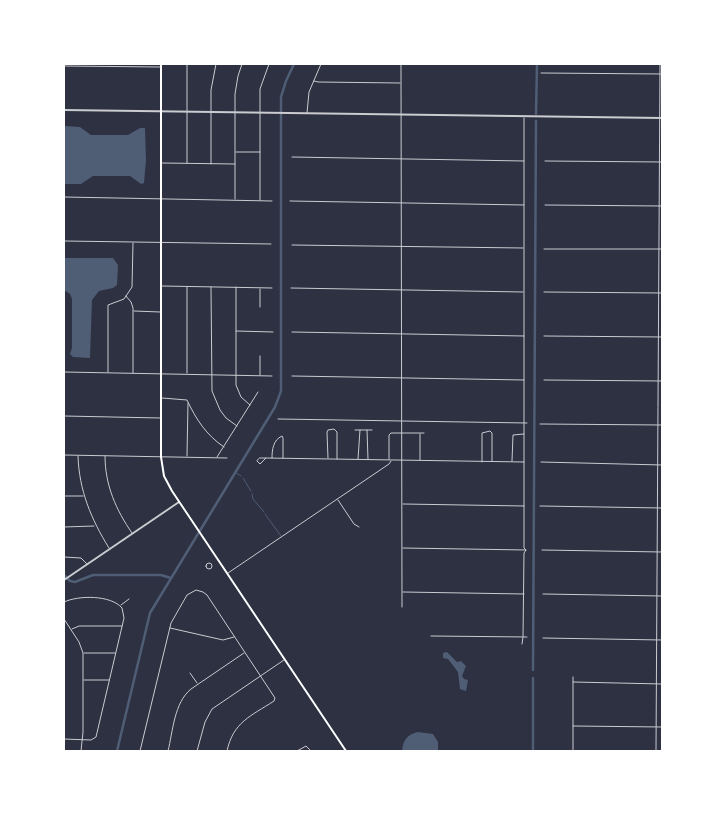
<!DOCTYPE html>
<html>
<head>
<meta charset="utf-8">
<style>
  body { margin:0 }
  #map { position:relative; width:726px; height:815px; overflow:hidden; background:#2d3142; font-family:Cabin,sans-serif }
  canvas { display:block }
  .frame { position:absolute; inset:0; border:65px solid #fff; pointer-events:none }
</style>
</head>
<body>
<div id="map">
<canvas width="726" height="815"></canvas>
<div class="frame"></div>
</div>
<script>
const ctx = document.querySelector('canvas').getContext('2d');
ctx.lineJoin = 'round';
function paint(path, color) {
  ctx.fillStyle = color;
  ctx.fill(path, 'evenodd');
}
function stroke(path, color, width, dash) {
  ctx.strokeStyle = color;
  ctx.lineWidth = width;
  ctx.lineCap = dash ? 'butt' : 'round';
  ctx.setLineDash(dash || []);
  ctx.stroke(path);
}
const water = new Path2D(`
  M65 126 80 127 91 135H128L140 128H145L146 160 144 183 141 184 130 176H93L81 184H64Z
  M64 258H113L118 265 117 285 113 288 99 291 92 300 90 358 73 357 70 354 72 348V299L70 294 64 290Z
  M447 652 457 662 461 661 466 666 462 676 464 679 468 680 466 691 460 689 458 672 448 659 443 658V653Z
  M418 732 433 734 438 742V751H402C403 741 407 734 418 732Z`);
const stream = new Path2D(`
  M235 472 241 476
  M243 478 251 491
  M252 494 253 499 264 512
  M265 514 281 536`);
const canal = new Path2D(`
  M536 114 537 64
  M64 575 70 581 75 582 93 575H161L171 578
  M533 670 536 121
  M117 751 150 613 275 407 281 391V97L286 81 294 64
  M533 751V678`);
const minor = new Path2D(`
  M401 64 402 607
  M64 66 160 67
  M541 73 662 74
  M314 81 318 82 400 83
  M307 113 309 92 321 64
  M236 152H260
  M292 157 524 161
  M545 161 662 162
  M162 163 235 164
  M187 163V64
  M211 164V90L216 64
  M64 197 272 201
  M235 199V94L238 76 242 64
  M260 200V89L269 64
  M290 201 524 205
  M545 205 662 206
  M64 241 271 244
  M292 245 523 248
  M544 249H662
  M162 286 272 288
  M187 287V373
  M211 287 212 391 220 410 226 418 237 426
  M236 287V385L241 397 250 405
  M291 288 523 292
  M260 289V307
  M544 292 662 293
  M126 296 131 302 133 308V373
  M134 311 160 312
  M236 331 273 332
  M292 332 524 336
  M544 336 662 337
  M260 356V375
  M64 372 272 376
  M108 372V305L124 299 132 287 133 243
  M292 376 524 380
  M544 380 662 381
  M162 398 187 400C196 419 206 435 224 447
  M64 416 160 418
  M278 419 527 423
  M540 424 662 425
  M355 430H372
  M367 430 368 459
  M420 434V460
  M64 455 227 458
  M78 456C79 490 91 519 109 548
  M105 456C105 485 116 510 132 533
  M187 456 188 403
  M217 457 258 392
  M260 458H266L260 464 257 461Z
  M266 458 524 462
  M272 458C272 450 273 440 282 436L283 438V458
  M328 458 327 432 328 430 334 429 337 432V459
  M358 459 360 430
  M389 459V435L391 433H424
  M512 461 513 435 524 434
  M482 462V433L490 431 492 433V461
  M541 462 662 465
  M64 496H83
  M338 500 354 524 359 527
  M403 504 524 506
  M540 506 662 508
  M64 527 94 526
  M403 548 526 550
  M542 550 662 552
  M64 557 81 558 87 564
  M206 566a3 3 0 1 1 6 0a3 3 0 1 1-6 0Z
  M228 573 389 464 391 461
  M403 592 524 594
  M543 594 662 596
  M64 602C79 595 111 595 122 608L124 618 96 737 91 740 64 739
  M121 605 129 599
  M64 619 79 642 83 653V732L81 751
  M170 628 223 640 234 637
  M72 629 79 626H122
  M431 636 527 637
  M543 638 662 640
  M522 644 523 637 524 553 526 550 524 548V118
  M84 653H115
  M190 673 197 683
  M84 680H109
  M573 682 662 684
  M573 726 662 727
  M140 751 171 623 187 595 196 590 203 592 207 595 275 698 274 701C251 716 233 722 227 751
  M168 751C173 731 174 703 191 689L244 653
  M197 751 205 722 212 709 284 660
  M297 751 306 746 311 751
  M573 751V677
  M656 751 660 64`);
const tertiary = new Path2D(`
  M64 110 662 118
  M64 580 179 502`);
const secondary = new Path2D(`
  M161 64V457L164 476 172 491 346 751`);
paint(water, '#4f5d75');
stroke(stream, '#4f5d75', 1);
stroke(canal, '#4f5d75', 2.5);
stroke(minor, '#caccd0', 1);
stroke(tertiary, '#caccd0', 2);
stroke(secondary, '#fff', 2);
</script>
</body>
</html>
